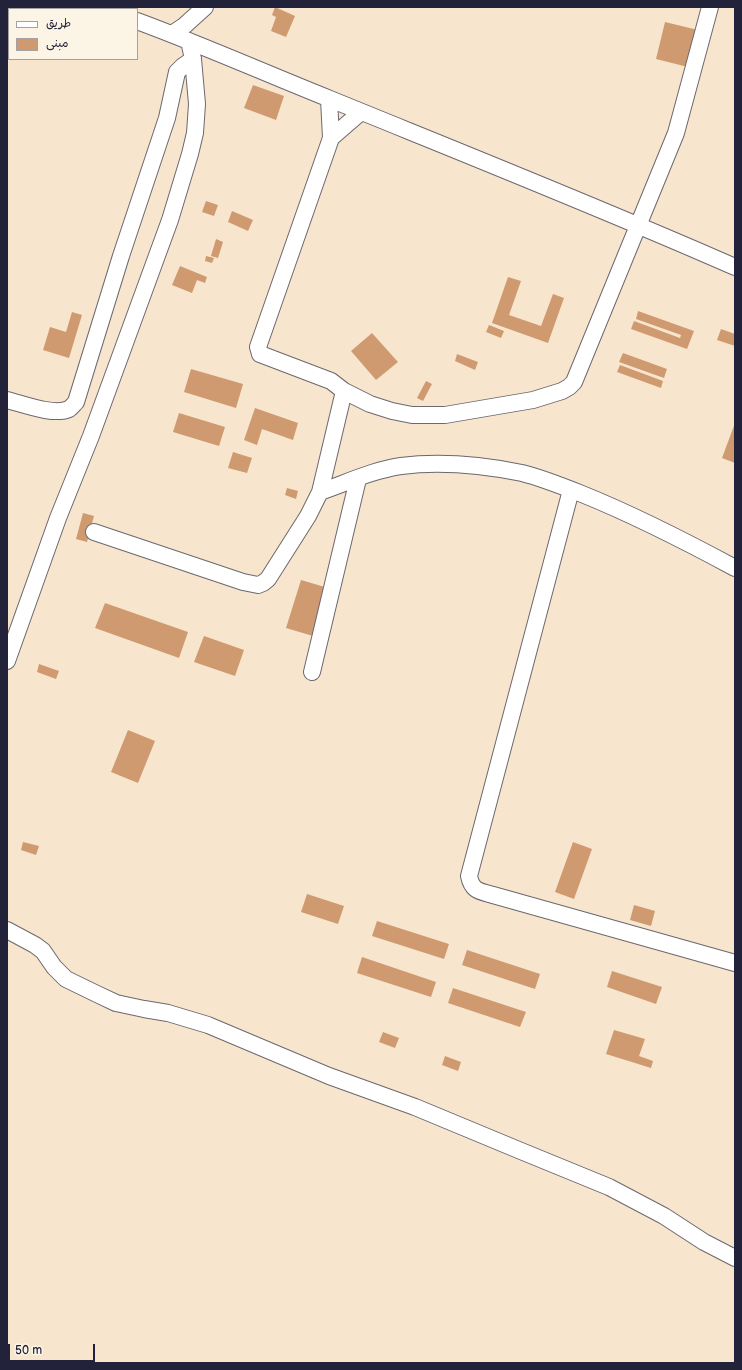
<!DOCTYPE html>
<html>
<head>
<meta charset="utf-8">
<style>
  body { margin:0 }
  #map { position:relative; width:742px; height:1370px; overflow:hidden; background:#f7e6cd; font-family:"Balsamiq Sans","Playpen Sans Arabic",sans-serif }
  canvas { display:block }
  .frame { position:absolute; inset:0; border:8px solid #22223b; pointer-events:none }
  .legend { position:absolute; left:8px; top:8px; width:130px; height:52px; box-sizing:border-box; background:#fcf5e5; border:1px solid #a5a1a1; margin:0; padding:5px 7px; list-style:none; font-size:12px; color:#22223b }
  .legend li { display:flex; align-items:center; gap:8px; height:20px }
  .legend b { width:20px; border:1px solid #a5a1a1 }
  .scale { position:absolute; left:8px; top:1344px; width:87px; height:18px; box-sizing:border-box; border:2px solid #22223b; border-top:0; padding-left:5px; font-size:12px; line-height:14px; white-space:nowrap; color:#22223b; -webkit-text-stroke:3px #fcf5e5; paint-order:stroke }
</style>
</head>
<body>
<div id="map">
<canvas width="742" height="1370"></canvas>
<div class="frame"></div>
<ul class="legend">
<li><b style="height:5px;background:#fff"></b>طريق</li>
<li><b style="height:11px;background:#cf9a70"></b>مبنى</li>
</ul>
<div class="scale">50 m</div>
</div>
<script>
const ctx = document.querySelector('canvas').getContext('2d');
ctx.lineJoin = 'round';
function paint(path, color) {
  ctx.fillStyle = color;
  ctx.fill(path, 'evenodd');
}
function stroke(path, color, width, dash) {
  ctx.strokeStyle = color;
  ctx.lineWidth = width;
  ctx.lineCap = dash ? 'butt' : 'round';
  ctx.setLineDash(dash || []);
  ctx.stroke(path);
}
const building = new Path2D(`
  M275 7 295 16 286 37 271 31 276 17 272 15Z
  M665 22 702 31 692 68 656 59Z
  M253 85 284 96 276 120 244 108Z
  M206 201 218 205 214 216 202 212Z
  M232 211 253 220 248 231 228 222Z
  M216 239 223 242 218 258 211 256Z
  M206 256 214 258 212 263 205 261Z
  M180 266 207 277 205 283 197 280 192 293 172 285Z
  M508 277 521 281 509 315 541 326 553 294 564 298 548 343 492 323Z
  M638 311 694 331 687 349 631 329 634 321 680 338 681 335 636 319Z
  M72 312 82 315 69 358 43 350 50 327 66 332Z
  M489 325 504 331 501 338 486 332Z
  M721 329 735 334V346L717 340Z
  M372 333 398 362 376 380 351 351Z
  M623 353 667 369 664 378 619 362Z
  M457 354 478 362 475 370 455 361Z
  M620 365 663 381 661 388 617 372Z
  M191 369 243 384 236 408 184 392Z
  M426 381 432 384 423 401 417 398Z
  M255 408 298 423 293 440 262 429 257 445 244 440Z
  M179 413 225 427 219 446 173 432Z
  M735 423V463L722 458Z
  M233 452 252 458 247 473 228 468Z
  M287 488 298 491 296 499 285 495Z
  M83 513 94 516 87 542 76 539Z
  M301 580 328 588 313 636 286 628Z
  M105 603 188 632 179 658 95 628Z
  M204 636 244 650 235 676 194 662Z
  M39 664 59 671 56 679 37 672Z
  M128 730 155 741 138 783 111 772Z
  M23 842 39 846 36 855 21 850Z
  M573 842 592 849 574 899 555 892Z
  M307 894 344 906 338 924 301 912Z
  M634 905 655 911 651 926 630 920Z
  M377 921 449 944 444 959 372 936Z
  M467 950 540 974 535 989 462 965Z
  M362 957 436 982 431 997 357 973Z
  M612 971 662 987 656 1004 607 987Z
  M453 988 526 1012 520 1027 448 1003Z
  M614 1030 645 1039 639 1056 653 1061 651 1068 606 1054Z
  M383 1032 399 1038 395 1048 379 1042Z
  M445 1056 461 1062 458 1071 442 1065Z`);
const minor = new Path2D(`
  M104 7 108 9
  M137 21C202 45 265 73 330 99 465 154 601 208 735 267
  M172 34 184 26 205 7
  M329 99 331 138 258 347 260 354 331 381 344 391 370 404 392 411 412 415H445L533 400 562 391 569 387 574 382 676 133 710 7
  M331 138 361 112
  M7 400C23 404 54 416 69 409 72 407 74 404 76 402L121 256 167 118 177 72 183 66 193 59
  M571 490 469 876C472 891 479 891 493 895L735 963
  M320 492C346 483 373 470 401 466 441 461 482 465 522 473 542 478 562 486 582 494 634 515 685 541 735 568
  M94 532 243 582 258 585 263 583 268 579 308 516 320 492 344 391
  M7 661 58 518 91 436 170 220 190 154 195 133 197 104 193 59 189 41
  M312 672 358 479
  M7 930 35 945 43 951 54 967 66 979 99 995 116 1003 144 1009 168 1013 208 1025 329 1076 415 1107 521 1151 609 1187 664 1216 704 1242 735 1258`);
paint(building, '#cf9a70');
stroke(minor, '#6d676e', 18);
stroke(minor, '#fff', 16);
</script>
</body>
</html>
